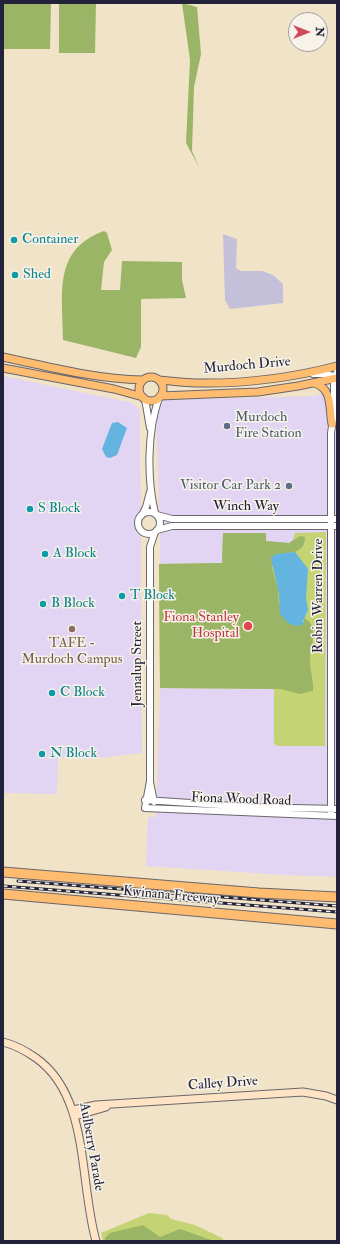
<!DOCTYPE html>
<html>
<head>
<meta charset="utf-8">
<style>
  body { margin:0 }
  #map { position:relative; width:340px; height:1244px; overflow:hidden; background:#f0e3c7; font-family:"IM FELL Double Pica",serif }
  canvas { display:block }
  .frame { position:absolute; inset:0; border:4px solid #22223b; pointer-events:none }
  .north { position:absolute; left:288px; top:12px; width:40px; height:40px; box-sizing:border-box; background:#f7f3e8; border:1px solid #a29fa3; border-radius:50%; rotate:90deg; font-size:11px; font-weight:700; line-height:16px; text-align:center; color:#22223b }
  .north::after { content:''; display:block; margin:auto; width:14px; height:18px; background:#d1495b; clip-path:polygon(50% 0,100% 100%,50% 72%,0 100%) }
</style>
</head>
<body>
<div id="map">
<canvas width="340" height="1244"></canvas>
<div class="frame"></div>
<div class="north">N</div>
</div>
<script>
const ctx = document.querySelector('canvas').getContext('2d');
ctx.lineJoin = 'round';
function paint(path, color) {
  ctx.fillStyle = color;
  ctx.fill(path, 'evenodd');
}
function stroke(path, color, width, dash) {
  ctx.strokeStyle = color;
  ctx.lineWidth = width;
  ctx.lineCap = dash ? 'butt' : 'round';
  ctx.setLineDash(dash || []);
  ctx.stroke(path);
}
function label(font, color, halo, rows, align = 'center') {
  ctx.font = font + ' "IM FELL Double Pica",serif';
  ctx.lineWidth = 3;
  ctx.setLineDash([]);
  ctx.textBaseline = 'middle';
  ctx.strokeStyle = halo;
  ctx.fillStyle = color;
  for (const [text, x, y, turn = 0] of rows) {
    ctx.save();
    ctx.translate(x, y);
    ctx.rotate((+turn || 0) * Math.PI / 180);
    ctx.textAlign = isNaN(turn) ? turn : align;
    if (halo) ctx.strokeText(text, 0, 0);
    ctx.fillText(text, 0, 0);
    ctx.restore();
  }
}
const built = new Path2D(`
  M3 376 133 403 140 410 142 753 88 759 58 758 57 794 3 793Z
  M337 387V877L285 875 146 866 148 817H156L160 688V538L156 410 163 400 315 396Z`);
const industrial = new Path2D(`
  M223 234 237 239 236 268 241 271H262L273 275 283 284V303L230 309 225 300Z`);
const green = new Path2D(`
  M326 532 325 746H277L274 743V689L160 688 159 564 222 563 223 533H266V541L289 543 293 540 295 533Z
  M149 1213 167 1215 171 1219 195 1225 222 1238 224 1241H103L101 1233Z`);
const forest = new Path2D(`
  M3 3H51L50 49H3Z
  M59 3H96L95 53H59Z
  M182 3 197 7 201 54 194 87 192 151 199 167 186 143 190 60Z
  M104 231 107 233 112 250 104 262 101 290H120L122 261 182 262V280L186 298 141 299V347L136 358 63 340C63 294 52 250 104 231Z
  M223 533H266V541L289 543 300 536 305 537C305 554 289 553 276 554L272 568 278 589 279 604 304 623V618C321 626 309 649 310 662 310 672 314 681 313 691L299 694 281 689 160 688 159 564 222 563Z
  M143 1225 160 1237 180 1229 214 1241H105V1238L110 1233Z`);
const water = new Path2D(`
  M118 422 127 428 117 455 110 458 106 457 102 449 112 423Z
  M295 552 308 569 306 598 308 610 303 621 304 624 298 626 289 624 280 614 279 594 271 558 276 554Z`);
const tertiary = new Path2D(`
  M313 374H328L337 378
  M145 399 150 428
  M138 523a11 11 0 1 1 22 0a11 11 0 1 1-22 0Z
  M155 513C147 480 147 431 159 398
  M142 515 146 507 150 492
  M157 515 172 519H337
  M157 530 172 526H337
  M155 532 150 547V781L145 808 337 816
  M150 782 154 802
  M145 800 250 807 337 809
  M331 815V433L334 412V379L337 372`);
const secondary = new Path2D(`
  M3 1042C15 1045 26 1051 36 1058 90 1096 79 1182 96 1241
  M73 1110 96 1105 303 1092 326 1096 337 1100
  M75 1116 106 1107`);
const primary = new Path2D(`
  M3 357C49 367 96 379 143 380
  M3 368 114 389 143 397
  M139 389a12 12 0 1 1 24 0a12 12 0 1 1-24 0Z
  M159 380C172 381 184 383 196 383 244 384 291 378 337 366
  M314 383C333 388 329 409 332 424
  M160 396 258 392 298 386 337 378`);
const motorway = new Path2D(`
  M3 872 259 893 337 897
  M3 894 337 924`);
const rail = new Path2D(`
  M18 881 337 906
  M3 886 337 912`);
const markers = [
  [14,240,4,"#0f9aa8"],
  [15,275,4,"#0f9aa8"],
  [227,426,4,"#5c6f8a"],
  [289,486,4,"#5c6f8a"],
  [30,509,4,"#0f9aa8"],
  [45,554,4,"#0f9aa8"],
  [122,596,4,"#0f9aa8"],
  [43,604,4,"#0f9aa8"],
  [248,626,5,"#e0444e"],
  [72,629,4,"#8d6e63"],
  [52,693,4,"#0f9aa8"],
  [42,754,4,"#0f9aa8"]
];
const cultureNames = [
  ["Container",22,240],
  ["Shed",23,275],
  ["S Block",38,509],
  ["A Block",53,554],
  ["T Block",130,596],
  ["B Block",51,604],
  ["C Block",60,693],
  ["N Block",50,754]
];
const streetNames = [
  ["Murdoch Drive",247,366,-5],
  ["Winch Way",246,507],
  ["Robin Warren Drive",319,596,-90],
  ["Jennalup Street",138,664,-90],
  ["Fiona Wood Road",241,800,2],
  ["Kwinana Freeway",171,896,5],
  ["Calley Drive",223,1084,-4],
  ["Aulberry Parade",91,1147,80]
];
const serviceNames = [
  ["Murdoch",235,418],
  ["Fire Station",235,434],
  ["Visitor Car Park 2",281,486,"right"]
];
const healthNames = [
  ["Fiona Stanley",239,618],
  ["Hospital",239,634]
];
const educationNames = [
  ["TAFE -",72,644],
  ["Murdoch Campus",72,660]
];
paint(built, '#e2d4f3');
paint(industrial, '#c5c0da');
paint(green, '#c4d374');
paint(forest, '#9bb566');
paint(water, '#63b4de');
stroke(tertiary, '#6a666c', 8);
stroke(secondary, '#6a666c', 9);
stroke(primary, '#6a666c', 9);
stroke(motorway, '#6a666c', 11);
stroke(tertiary, '#fff', 6);
stroke(secondary, '#fee4c5', 7);
stroke(primary, '#fdbc6f', 7);
stroke(motorway, '#fdbc6f', 9);
stroke(rail, '#22223b', 3);
stroke(rail, '#f7f3e8', 1.5, [4.5]);
for (const [x, y, r, color] of markers) {
  const dot = new Path2D();
  dot.arc(x, y, r, 0, 2 * Math.PI);
  ctx.fillStyle = color;
  ctx.fill(dot);
  stroke(dot, '#f7f3e8', 1.5);
}
label('14px', '#0d838f', '#f7f3e8', cultureNames, 'left');
label('14px', '#22223b', '#f7f3e8', streetNames);
label('14px', '#4e5e75', '#f7f3e8', serviceNames, 'left');
label('14px', '#be3a42', '#f7f3e8', healthNames, 'right');
label('14px', '#785e54', '#f7f3e8', educationNames);
</script>
</body>
</html>
